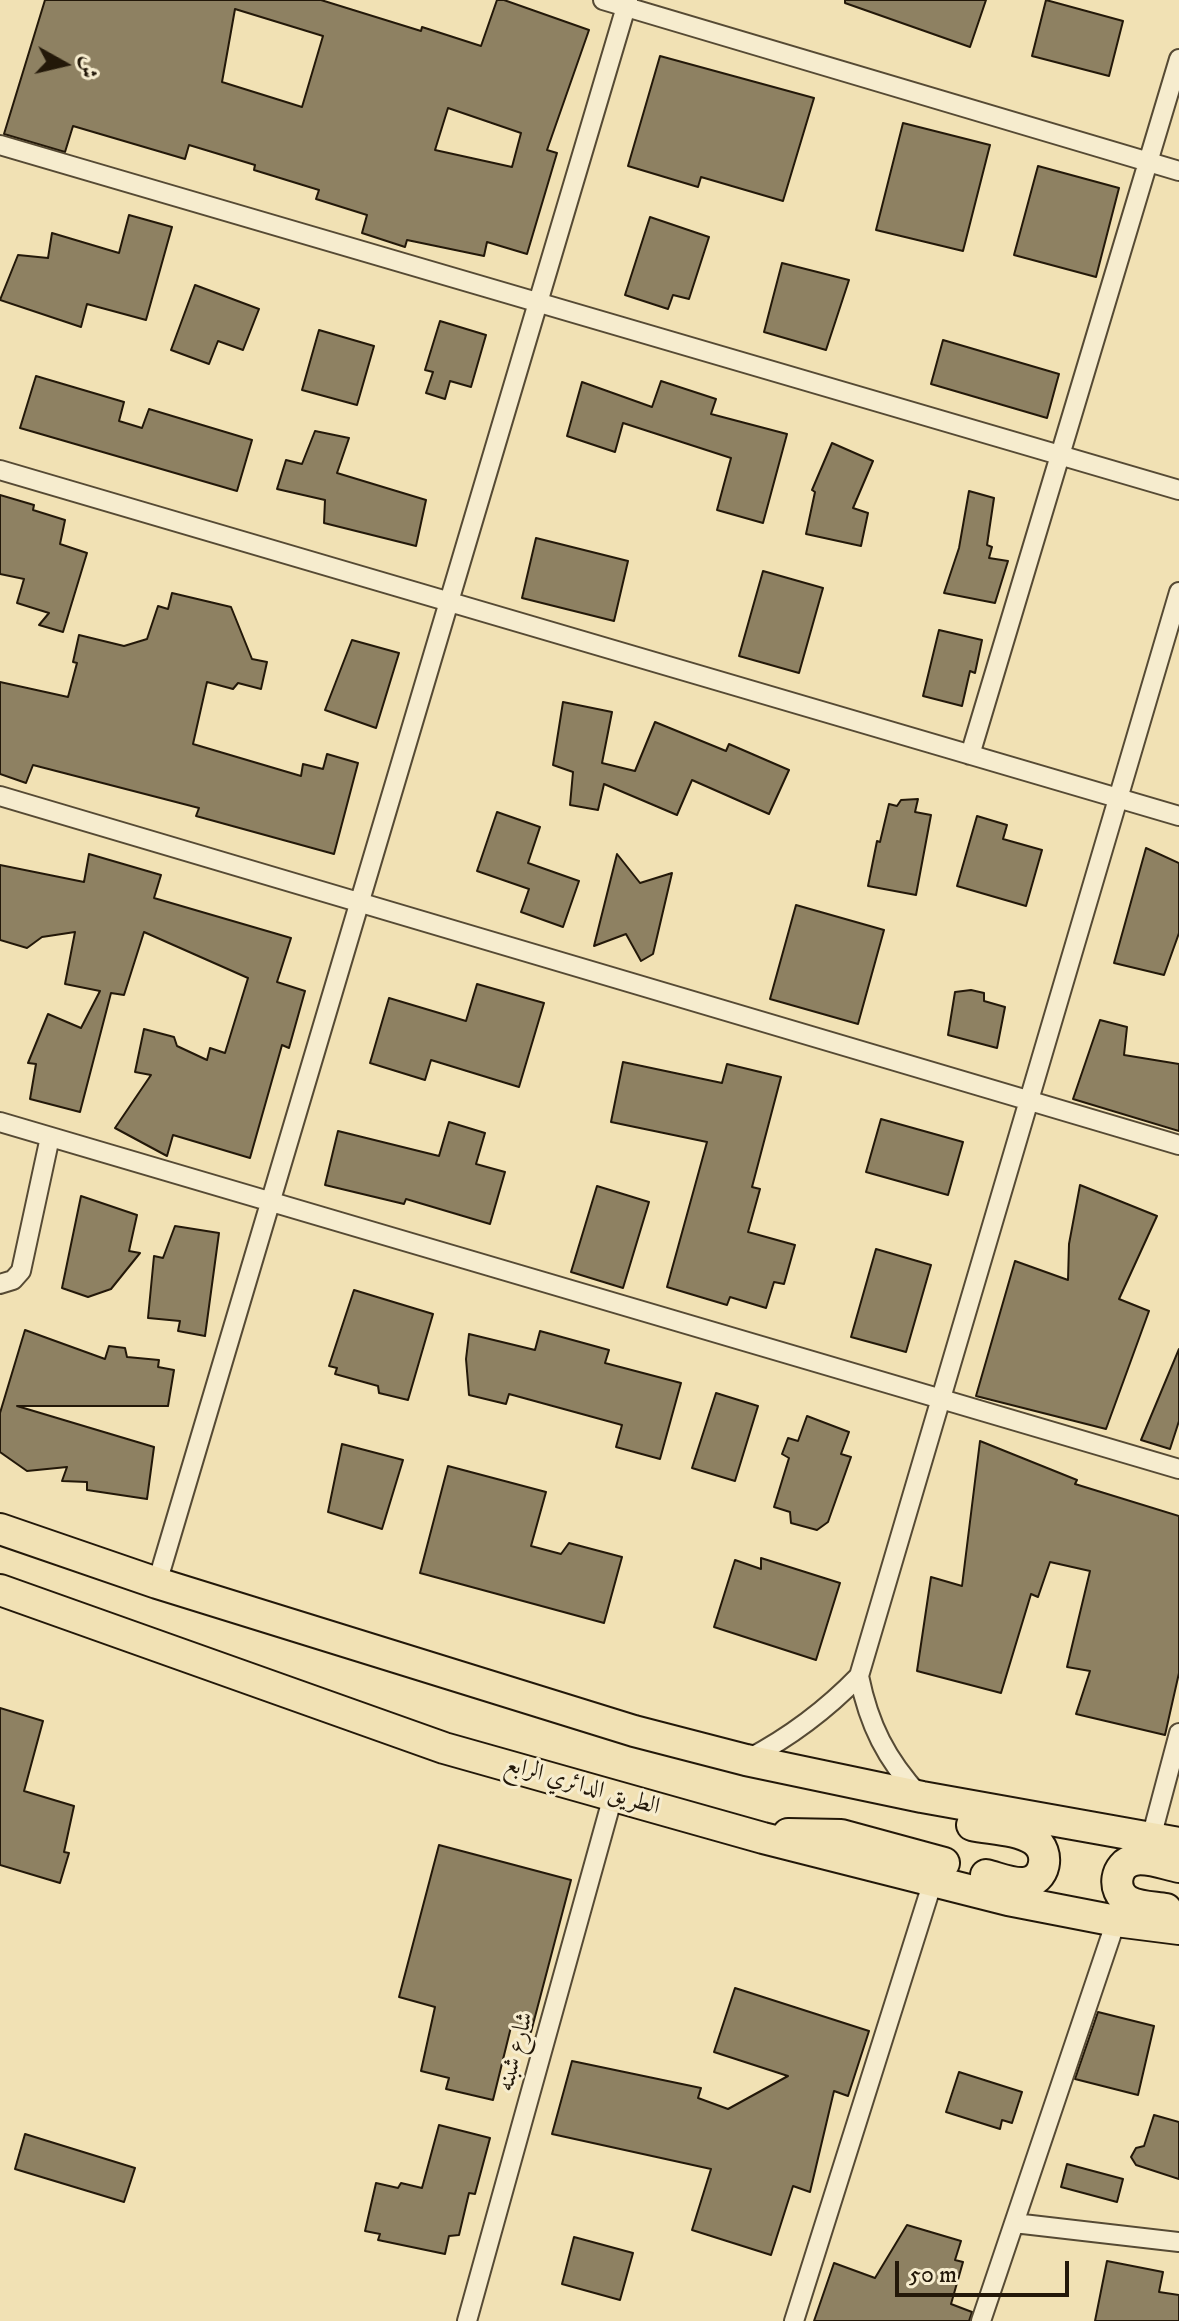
<!DOCTYPE html>
<html>
<head>
<meta charset="utf-8">
<style>
  body { margin:0 }
  #map { position:relative; width:1179px; height:2321px; overflow:hidden; background:#f1e1b4; font-family:"IM FELL DW Pica",Amiri,serif }
  canvas { display:block }
  .north { position:absolute; left:24px; top:24px; width:80px; height:80px; -webkit-text-stroke:6px #f6ecce; paint-order:stroke; rotate:98deg; font-size:22px; font-weight:700; line-height:32px; text-align:center; color:#231809 }
  .north::after { content:''; display:block; margin:auto; width:28px; height:36px; background:#231809; clip-path:polygon(50% 0,100% 100%,50% 72%,0 100%) }
  .scale { position:absolute; left:895px; top:2261px; width:174px; height:36px; box-sizing:border-box; border:4px solid #231809; border-top:0; padding-left:10px; font-size:24px; line-height:28px; white-space:nowrap; color:#231809; -webkit-text-stroke:6px #f6ecce; paint-order:stroke }
</style>
</head>
<body>
<div id="map">
<canvas width="1179" height="2321"></canvas>
<div class="north">ش</div>
<div class="scale">50 m</div>
</div>
<script>
const ctx = document.querySelector('canvas').getContext('2d');
ctx.lineJoin = 'round';
function paint(path, color) {
  ctx.fillStyle = color;
  ctx.fill(path, 'evenodd');
}
function stroke(path, color, width, dash) {
  ctx.strokeStyle = color;
  ctx.lineWidth = width;
  ctx.lineCap = dash ? 'butt' : 'round';
  ctx.setLineDash(dash || []);
  ctx.stroke(path);
}
function label(font, color, halo, rows, align = 'center') {
  ctx.font = font + ' "IM FELL DW Pica",Amiri,serif';
  ctx.lineWidth = 6;
  ctx.setLineDash([]);
  ctx.textBaseline = 'middle';
  ctx.strokeStyle = halo;
  ctx.fillStyle = color;
  for (const [text, x, y, turn = 0] of rows) {
    ctx.save();
    ctx.translate(x, y);
    ctx.rotate((+turn || 0) * Math.PI / 180);
    ctx.textAlign = isNaN(turn) ? turn : align;
    if (halo) ctx.strokeText(text, 0, 0);
    ctx.fillText(text, 0, 0);
    ctx.restore();
  }
}
const building = new Path2D(`
  M45 0H321L421 31 422 27 481 46 497 0H504L589 30 547 150 557 153 527 254 487 242 484 256 407 240 405 247 362 233 367 215 316 199 319 190 254 170 255 165 189 145 185 159 73 126 65 152 4 134ZM235 9 323 36 302 107 222 82ZM448 108 521 133 512 167 435 150Z
  M845 0H986L970 47 845 3Z
  M1046 0 1123 21 1109 76 1032 56Z
  M660 56 814 98 783 201 701 177 698 187 628 166Z
  M903 123 990 145 963 251 876 230Z
  M1038 166 1119 188 1096 277 1014 255Z
  M129 215 172 227 146 320 87 304 81 327 0 300 18 255 48 258 52 233 119 253Z
  M650 217 709 237 689 299 673 295 668 309 625 295Z
  M782 263 849 280 826 350 764 332Z
  M195 285 259 309 243 350 218 341 209 364 171 350Z
  M440 321 486 335 471 387 450 381 445 399 426 393 433 372 425 370Z
  M319 330 374 346 357 405 302 390Z
  M943 340 1059 374 1047 418 931 384Z
  M36 376 124 402 119 421 142 428 149 409 252 440 237 491 20 428Z
  M661 381 716 399 711 414 787 434 763 523 717 510 731 458 623 423 615 452 567 436 582 382 652 407Z
  M315 431 349 438 337 473 426 500 416 546 324 523 325 500 277 489 286 460 302 464Z
  M832 443 873 461 853 508 868 513 861 546 806 534 815 492 812 490Z
  M969 491 994 498 987 545 992 547 989 558 1008 561 995 603 944 593 959 548Z
  M0 495 34 505 33 510 65 520 60 544 87 553 63 632 39 625 49 613 17 603 24 579 0 574Z
  M536 538 628 561 614 621 522 598Z
  M763 571 823 588 799 673 739 656Z
  M172 593 231 607 252 659 267 662 261 689 238 683 233 689 207 682 193 744 301 776 303 764 323 769 327 754 358 763 334 854 196 816 199 808 33 765 26 783 0 774V682L68 697 77 663 73 662 79 635 124 646 147 639 158 606 168 609Z
  M939 630 982 640 975 673 970 671 962 706 923 696Z
  M352 640 399 653 376 728 325 710Z
  M563 702 612 712 602 763 635 771 655 722 726 751 729 744 789 770 769 814 692 780 677 815 604 784 598 810 570 805 573 772 553 765Z
  M918 799 915 812 931 815 916 895 868 886 877 841 880 842 889 804 897 806 901 800Z
  M497 812 540 827 528 863 579 881 563 927 521 912 529 889 477 871Z
  M977 816 1007 825 1003 839 1042 850 1026 906 957 886Z
  M1146 848 1179 863V933L1164 975 1114 963Z
  M89 854 161 875 154 898 291 938 277 982 305 991 289 1048 282 1045 250 1158 173 1135 167 1156 115 1128 151 1075 135 1072 144 1029 174 1037 177 1046 207 1060 210 1048 225 1053 248 978 144 932 124 995 111 993 80 1112 30 1099 36 1064 28 1063 48 1014 81 1028 100 991 65 984 75 932 42 937 27 948 0 940V865L84 882Z
  M617 854 640 883 672 873 653 954 641 961 626 934 594 946Z
  M796 905 884 930 858 1024 770 999Z
  M477 984 544 1003 519 1087 431 1060 425 1080 370 1063 389 998 466 1021Z
  M971 990 984 993V1001L1005 1007 997 1048 948 1035 955 992Z
  M1100 1020 1127 1027 1124 1055 1179 1064V1131L1073 1099Z
  M623 1062 722 1083 727 1064 781 1077 752 1187 760 1189 748 1232 795 1245 784 1284 774 1282 766 1308 730 1297 727 1305 667 1287 707 1142 611 1122Z
  M881 1119 963 1142 948 1195 866 1172Z
  M449 1122 485 1133 476 1164 505 1172 490 1224 406 1199 404 1204 325 1185 338 1131 439 1156Z
  M1080 1185 1157 1216 1119 1299 1149 1311 1106 1429 976 1396 1015 1261 1068 1280 1069 1244Z
  M597 1186 649 1202 623 1288 571 1272Z
  M81 1196 137 1215 129 1251 140 1253 111 1289 88 1297 62 1288Z
  M175 1226 219 1233 205 1336 178 1331 180 1321 148 1318 154 1256 163 1258Z
  M876 1249 931 1265 906 1352 851 1337Z
  M354 1290 433 1314 408 1400 379 1393 378 1386 335 1374 337 1368 329 1366Z
  M25 1330 105 1359 109 1346 125 1348 127 1357 159 1360 158 1367 174 1370 168 1406H17L154 1447 147 1499 87 1490V1482L62 1481 67 1467 27 1471 0 1452V1413Z
  M540 1331 609 1350 605 1363 681 1383 660 1459 616 1447 622 1425 509 1394 506 1404 469 1395 466 1359 469 1334 535 1350Z
  M1179 1349V1421L1170 1449 1141 1440Z
  M716 1393 758 1406 735 1481 692 1468Z
  M807 1416 849 1432 841 1454 851 1457 828 1522 817 1530 791 1523 790 1512 774 1507 789 1458 782 1454 788 1438 798 1441Z
  M980 1441 1077 1480 1075 1484 1179 1516V1673L1165 1735 1076 1714 1090 1671 1067 1667 1090 1571 1050 1562 1038 1597 1031 1594 1001 1693 917 1671 931 1577 962 1586Z
  M342 1444 403 1460 382 1529 328 1512Z
  M448 1466 546 1492 531 1546 561 1554 569 1543 622 1557 604 1623 420 1573Z
  M761 1558 840 1583 816 1660 714 1627 735 1560 761 1569Z
  M0 1708 43 1721 24 1791 74 1806 64 1852 69 1853 60 1883 0 1865Z
  M439 1845 571 1880 531 2032 511 2027 493 2100 446 2089 449 2078 421 2071 435 2007 399 1997Z
  M735 1988 869 2031 848 2096 834 2091 810 2192 793 2186 771 2255 692 2230 711 2169 552 2134 572 2061 701 2088 698 2098 728 2109 788 2076 714 2052Z
  M1098 2012 1154 2026 1138 2095 1075 2079Z
  M959 2072 1022 2092 1012 2123 1002 2120 1000 2129 946 2112Z
  M1154 2115 1179 2122V2179L1136 2165 1131 2157 1136 2148 1144 2146Z
  M439 2125 490 2138 475 2194 469 2193 459 2235 449 2236 445 2254 378 2240 380 2234 365 2231 376 2183 398 2188 401 2183 422 2188Z
  M25 2134 135 2168 124 2202 15 2169Z
  M1067 2164 1123 2179 1117 2202 1061 2187Z
  M907 2225 961 2241 955 2260 963 2262 951 2304 972 2312 969 2321H814L834 2263 875 2278Z
  M574 2237 633 2253 620 2300 562 2284Z
  M1107 2261 1163 2272 1159 2292 1179 2295V2321H1095Z`);
const minor = new Path2D(`
  M603 0 1179 171
  M0 145 1179 490
  M0 470 1179 816
  M970 755 1179 59
  M0 796 1179 1145
  M0 1122 1179 1469
  M0 1284 13 1280 21 1271 50 1137
  M157 1583 628 0
  M859 1676C869 1725 886 1759 920 1796
  M748 1759C790 1737 826 1710 859 1676L1179 592
  M1151 1838 1179 1733
  M1014 2223 1179 2242
  M467 2321 613 1796
  M794 2321 933 1881
  M981 2321 1116 1921`);
const primary = new Path2D(`
  M0 1529 157 1583 634 1731 746 1760 922 1797 1179 1843
  M0 1590 444 1748 763 1838 1008 1900 1116 1921 1179 1929
  M972 1825C991 1829 1017 1829 1034 1840 1051 1852 1046 1881 1024 1883 1012 1884 998 1878 986 1875
  M788 1834 841 1835 944 1863
  M1166 1909C1154 1907 1138 1907 1128 1901 1111 1891 1115 1864 1134 1860 1147 1857 1165 1864 1179 1867`);
const streetNames = [
  ["الطريق الدائري الرابع",582,1787,16],
  ["شارع شبنه",517,2052,-75]
];
paint(building, '#8e8162');
stroke(building, '#231809', 2);
stroke(minor, '#564a34', 22);
stroke(primary, '#231809', 34);
stroke(minor, '#f6ecce', 18);
stroke(primary, '#f1e1b4', 30);
label('24px', '#231809', '#f6ecce', streetNames);
</script>
</body>
</html>
